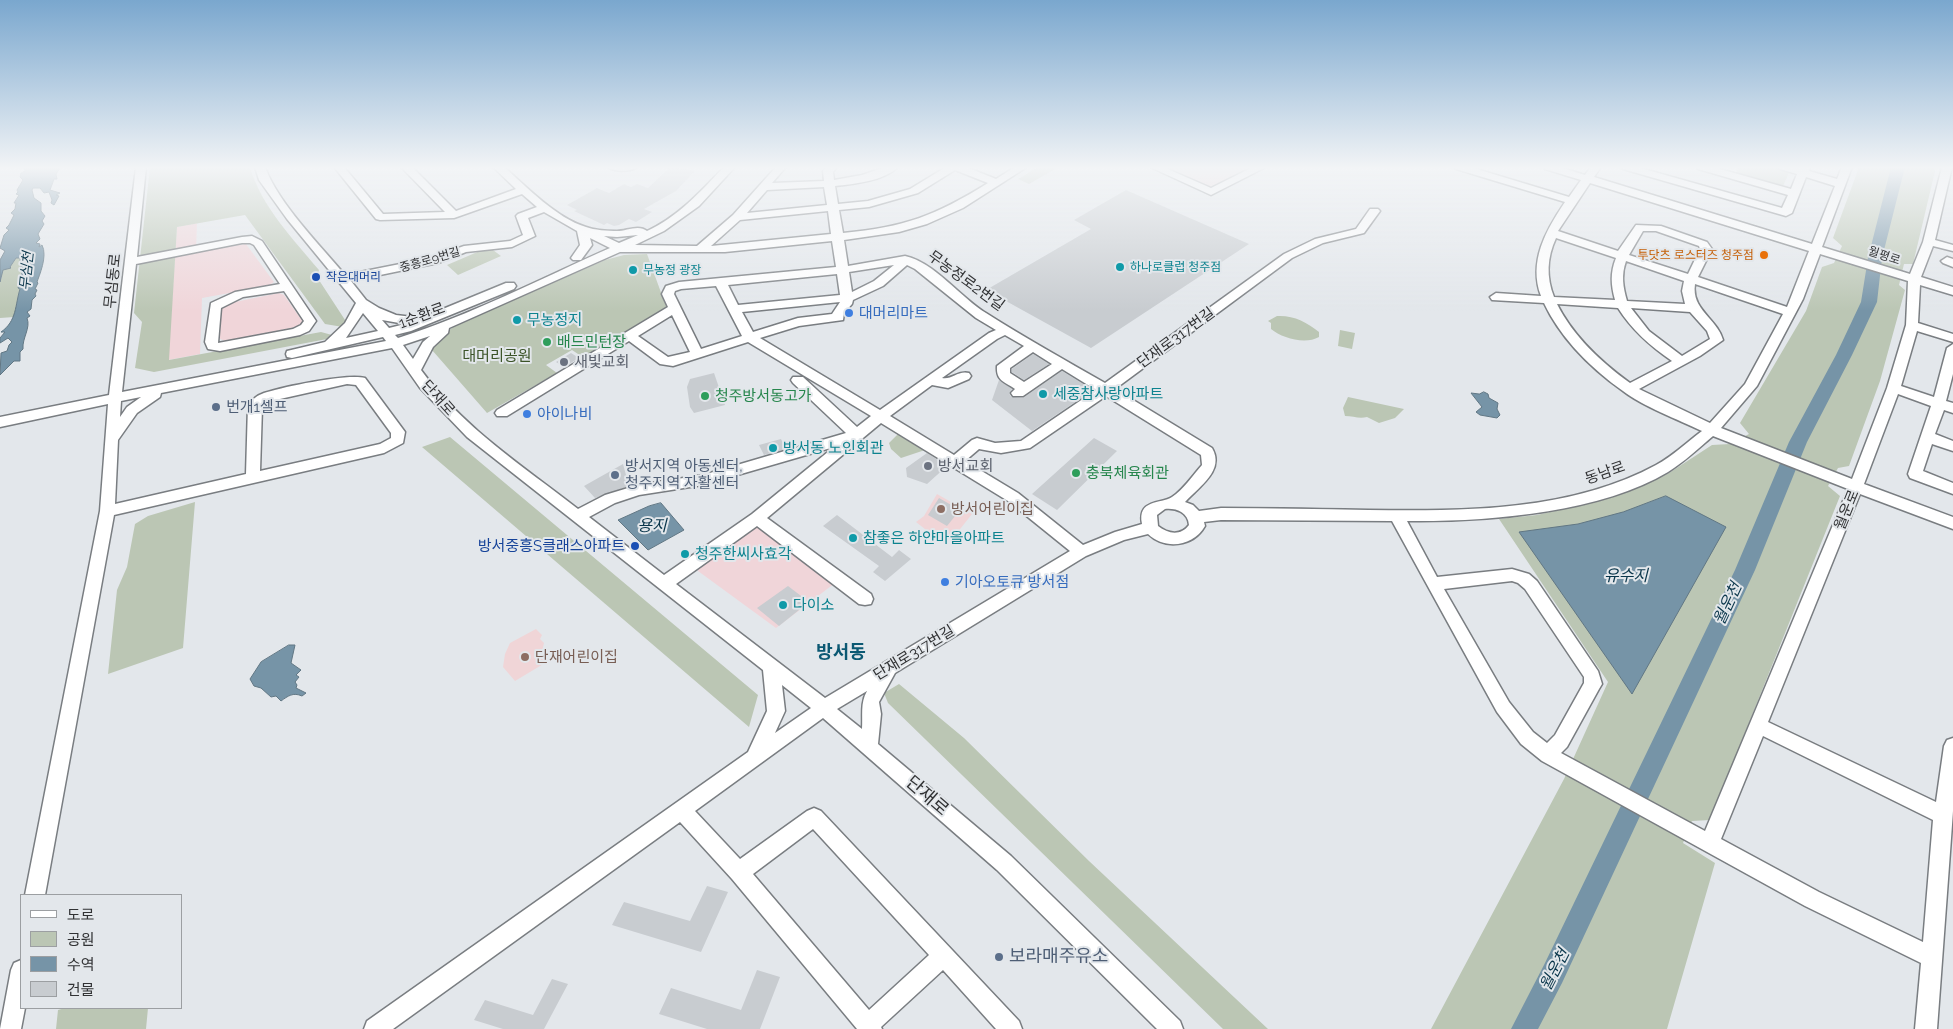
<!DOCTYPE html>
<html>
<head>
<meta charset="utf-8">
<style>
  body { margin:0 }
  #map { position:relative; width:1953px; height:1029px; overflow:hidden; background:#e3e7eb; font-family:Raleway,"Noto Sans KR",sans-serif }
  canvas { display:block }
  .legend { position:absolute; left:20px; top:894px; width:162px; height:115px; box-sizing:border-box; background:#e3e7eb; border:1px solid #9c9fa2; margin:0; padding:6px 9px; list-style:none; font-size:15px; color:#313234 }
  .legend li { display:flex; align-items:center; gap:10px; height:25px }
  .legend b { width:25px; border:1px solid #9c9fa2 }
</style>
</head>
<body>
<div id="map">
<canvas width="1953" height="1029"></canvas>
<ul class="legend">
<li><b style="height:6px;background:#fff"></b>도로</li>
<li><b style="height:14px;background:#bbc6b4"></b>공원</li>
<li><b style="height:14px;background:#7694a7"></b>수역</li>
<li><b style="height:14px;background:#c8ccd0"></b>건물</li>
</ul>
</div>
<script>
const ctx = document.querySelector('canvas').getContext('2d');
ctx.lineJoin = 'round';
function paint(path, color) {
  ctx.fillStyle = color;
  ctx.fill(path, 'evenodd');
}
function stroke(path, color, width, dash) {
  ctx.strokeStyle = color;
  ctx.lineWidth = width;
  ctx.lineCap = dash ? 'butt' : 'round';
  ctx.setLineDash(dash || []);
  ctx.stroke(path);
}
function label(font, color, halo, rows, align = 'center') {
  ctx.font = font + ' Raleway,"Noto Sans KR",sans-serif';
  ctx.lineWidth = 4;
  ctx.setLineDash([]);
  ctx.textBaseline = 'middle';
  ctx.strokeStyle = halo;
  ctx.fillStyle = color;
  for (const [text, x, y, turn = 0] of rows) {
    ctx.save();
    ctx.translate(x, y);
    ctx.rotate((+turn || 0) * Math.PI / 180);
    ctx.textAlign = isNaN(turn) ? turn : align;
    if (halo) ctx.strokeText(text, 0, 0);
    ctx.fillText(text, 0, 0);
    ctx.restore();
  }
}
const commercial = new Path2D(`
  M197 223 196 251 246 244 274 282 268 286 202 298 200 354 168 360 177 227Z
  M279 293 284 295 303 322 296 327 225 341 218 338 222 308 230 303Z
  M760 526 835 583 776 628 698 571 699 563 749 527Z`);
const education = new Path2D(`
  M1163 167H1252L1215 186 1205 187Z
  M937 494 972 514 957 533 941 538 935 537 916 522 924 516Z
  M536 629 542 635 540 639 544 643 542 651 550 660 515 681 503 667 505 654 510 643Z`);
const green = new Path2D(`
  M150 167H250C261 206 293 239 319 270L317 277 347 323 343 327 325 324 245 215 177 227 169 360 321 332 332 335 327 339 154 372 135 368 142 322 134 313Z
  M1038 167H1059L1029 184 1018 179Z
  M1739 167H1775L1790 171 1782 188 1735 174Z
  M1859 167H1936L1913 264H1904L1899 285 1905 290 1880 381 1849 466 1838 468 1828 486 1840 496 1710 820 1692 821 1683 843 1715 863 1667 1029H1431L1564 779 1608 682 1499 519 1537 515 1585 504 1631 490 1669 473 1712 445 1730 444 1749 434 1740 423 1806 311 1822 267 1834 263 1842 246 1833 238Z
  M489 247 501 256 458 275 447 265Z
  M647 254 667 309 584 358 572 350 546 365 557 373 487 413 432 350V347L454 326 605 260 624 255Z
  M16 258H20C22 277 21 299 14 317L0 318V282L2 276 1 275 3 270 10 267Z
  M1277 316C1293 315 1307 322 1319 332V337C1305 345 1282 338 1271 329V323L1268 321Z
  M1340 330 1355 333 1352 349 1338 346Z
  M1348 397 1404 409 1395 418 1379 423 1367 417C1359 419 1353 416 1345 416L1343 408Z
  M899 433 925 450 901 458 891 449 889 443Z
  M450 437 758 695 749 727 422 447Z
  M195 502 183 648 108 674 117 590 127 567 135 524 148 516Z
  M899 684 964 738 1089 861 1268 1029H1223L888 703 884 693Z
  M65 1008H148L146 1029H56L58 1010Z`);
const water = new Path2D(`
  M23 167H61L56 174 57 179H54L50 190 60 193 56 195 59 196 54 205 51 203 52 200 49 192 44 193 40 188H33L32 190 34 198 41 203V211L45 216 42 221 44 224 38 234 40 239 36 243 40 244 39 247 42 245C48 256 39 276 37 282L38 283 35 289 37 290 35 294 36 296 32 300 31 309 27 312 30 316 27 318C31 328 22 338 23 349L20 352V361H14L0 375 1 353 7 351 9 345 12 342 8 338 0 343V338L5 332H1C17 321 15 305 20 289L18 288 22 275 20 258H16L10 267 11 268 3 270 0 282V260L5 251 0 248 4 235 9 230 6 228 9 225 14 215 11 213 15 209 16 203H14L19 195 16 194 18 192 17 190 23 180 20 177 21 173 25 171Z
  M1484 392 1488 394 1489 398 1498 403 1497 409 1500 415 1497 418 1480 415 1476 412 1482 407 1471 393 1479 394Z
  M1666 496 1726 527 1632 694 1519 532 1578 524 1623 512Z
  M661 503 684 530 648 550 618 520 649 506Z
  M289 645H295L291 663 301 670 296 675 299 677 295 682 297 685 296 688 306 693 302 696C293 692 288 696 281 701L276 696 271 697 261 688 254 686 250 679 261 662Z`);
const river = new Path2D(`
  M1891 167H1905L1882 258 1877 302 1852 355 1807 442 1755 570 1562 983 1538 1029H1511L1544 965 1735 570 1789 442 1836 355 1861 302 1868 258Z`);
const building = new Path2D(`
  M670 167 695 171 676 191 644 209 652 212 636 222 629 219 619 225 614 226 607 223 604 225 574 211 577 210 567 205 597 188 609 193 624 184 631 187 637 184 648 188Z
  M1126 190 1249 244 1091 348 986 290 1091 229 1074 220Z
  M571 353 579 358 564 367 556 362Z
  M1033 354 1049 364 1024 380 1012 372V369Z
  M1062 371 1093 390 1032 431 992 400 999 380 1012 389 1009 393 1011 397 1023 398Z
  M714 373 725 405 694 413 690 407 687 387 690 379Z
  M1094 438 1117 451 1057 510 1032 494Z
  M781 439 786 449 764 455 759 445Z
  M927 453 947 466 927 484 907 477 906 468Z
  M623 464 629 486 595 498 584 486Z
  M939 498 960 510 947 526 928 515Z
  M837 515 892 557 899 550 911 559 885 581 873 572 879 566 823 526Z
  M788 586 809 602 779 626 757 608Z
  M707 886 728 892 701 952 612 925 624 902 690 921Z
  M757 970 780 977 760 1029H707L659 1014 671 988 741 1010Z
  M552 979 568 984 544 1029H503L474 1020 485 1000 533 1015Z`);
const minor = new Path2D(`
  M136 167H146L137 257 242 237 252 236 262 241 316 321 309 331 300 335 220 351 208 349 205 342 211 303 235 292 280 284 254 245 250 243H242L136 264 122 392 386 341 383 337 292 358 287 357 286 354 287 351 325 342 345 323 356 303 287 219 259 180 255 167H265C278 203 320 245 345 275L430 258 464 246 510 241 523 235 516 216 518 214 537 207 522 194 454 218 380 220 376 219 334 167H344L383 214 445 212 401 167H412L456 211 516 189 493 167H504C527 187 556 218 586 227 594 230 608 231 617 231 626 231 639 224 647 231 678 217 701 191 724 167H735L699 206 664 231 635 245 697 246 733 215 776 167H786L772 183 824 181 823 171 826 167H837L833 172 834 180 862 175 885 167H898C884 181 854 184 835 186L838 204 868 201 910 189 946 167H966L996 179 1015 167H1027L963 208 927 224 899 232 844 240 848 266 905 256C934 262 961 298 986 313 1025 338 1065 360 1105 383L1284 254 1315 239 1356 229 1370 209H1378L1380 211 1364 233 1323 243 1292 258 1115 389 1212 448C1225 470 1200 486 1185 502L1193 505 1199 511 1221 508C1270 508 1319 509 1368 510 1464 511 1569 512 1656 465 1673 456 1687 442 1702 431 1679 420 1642 406 1623 391 1592 369 1561 339 1544 303L1492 300 1490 297 1496 293 1541 296C1528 262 1546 230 1565 202L1456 169 1455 167H1470L1569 197 1581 180 1545 169 1544 167H1559L1585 175 1591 167H1601L1594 177 1812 244 1835 186 1806 177 1792 213 1786 216 1623 169 1622 167H1637L1782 208 1788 195 1698 169 1697 167H1713L1791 189 1797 174 1780 169 1779 167H1810L1809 171 1837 179 1842 167H1852L1822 247 1910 274 1923 242 1942 167H1952L1935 240 1953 245V251L1933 246 1921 277 1953 287V295L1920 285 1918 323 1953 334V342L1917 331 1901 386 1934 397 1947 348 1953 344V374L1946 401 1953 403V413L1944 410 1935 434 1953 441V451L1932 444 1923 471 1953 483V494L1910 478 1908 474 1931 406 1898 394 1864 484 1953 517V529L1860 494 1768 722 1936 802 1944 746 1947 740 1953 738V811L1937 1029H1915L1921 963 1805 906 1542 761 1521 744 1497 712 1392 521 1221 520 1204 522 1205 526C1193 547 1165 550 1148 534L1124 540 1086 556 895 673 879 702 881 714 878 744 1011 856 1180 1021 1183 1029H1157L997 870 823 718 695 811 740 859 807 811 814 808 821 811 1019 1021 1022 1029H996L943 970 881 1027 882 1029H857L732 879 680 822 393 1029H364L367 1021 748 752 767 711 763 670 467 437 420 388 392 348 161 393 160 397 137 413 118 440 115 504 246 474 248 405C251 400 258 395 264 393 282 387 348 373 365 378L405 432 403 443 384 453 114 515 45 895H25L100 511 108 404 0 427V417L109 395ZM955 170 988 183C935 216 905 227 843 233L839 210 869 207 918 193ZM1590 183 1809 251 1787 307 1698 277 1712 249 1707 242 1661 226 1636 225 1618 251 1558 231ZM824 187 827 205 747 213 767 190ZM828 211 831 234 711 246 740 220ZM544 212 577 231 580 245 571 258 573 260H581L592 245 590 238 610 248C540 279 471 315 398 338L395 335 411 331 514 289 516 286 514 283H506L421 318 396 315 379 308 366 300 351 281 438 263 466 252 512 247 535 236 528 218ZM1643 231H1656L1699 246 1700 249 1688 274 1629 255ZM638 235 619 243 604 236 617 237ZM1556 238 1616 258C1610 273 1611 285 1615 300L1554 297C1546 277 1547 257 1556 238ZM832 241 836 267 679 282 666 286 662 294 668 307 497 410 495 413 497 416H507L629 341 660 364 673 366 748 342 871 416 857 427 803 377H793L791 380 793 383 846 433 703 475 638 485 605 495 578 509C523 466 462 427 421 370L433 347 448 333 449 328 620 252H725ZM1820 254 1908 281 1906 325 1887 388 1852 479 1721 428 1757 386 1803 299ZM1626 261 1684 281 1682 291 1685 304 1627 301C1623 287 1621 275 1626 261ZM894 265 874 281 852 292 849 272ZM907 265 915 269 976 318 996 330 989 333 880 410 760 338 799 326 843 320 844 313 852 304 853 300 883 286ZM837 274 840 295 738 305 728 285ZM1695 284 1783 314 1745 384 1710 423 1639 389 1700 356 1723 340C1717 318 1691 310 1695 284ZM716 286 742 336 701 349 674 294 675 291 681 289ZM284 291 304 321 301 325 293 329 218 343 221 308 243 297ZM840 302 832 314 798 318 753 332 742 312ZM1557 304 1618 308C1632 330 1650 346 1672 361L1630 383C1601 362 1573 336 1557 304ZM1631 308 1690 312 1707 331 1710 339 1682 356 1649 331ZM363 313 378 331 346 338ZM672 315 690 352 668 357 638 336ZM382 320 405 324 389 328ZM1005 335 1024 346 997 366C996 381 1004 381 1015 389L1011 393 1013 396H1023L1062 369 1096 390 1021 441 995 443 977 438 972 440 954 455 890 416 932 385 948 388 969 379 971 376 969 373C958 370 952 380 942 378L997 339ZM430 336 423 342 413 359 403 345ZM1033 352 1052 364 1024 382 1010 373V368ZM347 384 356 385 391 433V438L380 444 260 471 262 407 271 401ZM1106 396 1201 455 1202 465C1193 475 1183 490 1172 497 1161 504 1137 499 1142 524L1115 532 1083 545 1018 493 965 461 979 449 1001 453 1030 448ZM141 397 127 407 120 417 121 401ZM881 423 1008 501 1070 551 825 698 676 584 757 526 859 604 865 605 871 604 873 599 871 594 767 518ZM1713 436 1848 489 1705 831 1561 753 1567 747 1599 689 1602 684 1598 671 1537 581 1529 574 1512 569 1437 577 1407 521C1486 522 1600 513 1668 472 1684 462 1699 448 1713 436ZM834 447 752 514 664 575 589 517 615 503 639 495 703 485ZM1165 509C1176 508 1188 512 1189 525 1181 536 1168 534 1158 526L1157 515ZM1512 581 1518 583 1525 589 1584 677V683L1555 735 1547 743 1533 732 1509 702 1444 589ZM782 685 811 708 775 733 785 711ZM867 691C860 703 863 716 862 729L837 709ZM1763 736 1933 820 1923 942 1819 892 1721 839ZM813 829 929 955 869 1010 753 874Z
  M608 167H637C631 172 614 172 608 167Z
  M1150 167H1163L1211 188 1253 167H1266L1211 195Z
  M1947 257 1953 259V267L1943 263 1941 261Z
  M21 960V1008H25L21 1029H0L11 970 14 963Z`);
const markers = [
  [1764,255,5,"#e8710a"],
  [1120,267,5,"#0f9aa8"],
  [633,270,5,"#0f9aa8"],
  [316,277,5,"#1a4fb4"],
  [849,313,5,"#3f7fe0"],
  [517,320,5,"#0f9aa8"],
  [547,342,5,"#2e9e5b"],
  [564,362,5,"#6b7280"],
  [1043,394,5,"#0f9aa8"],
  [705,396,5,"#2e9e5b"],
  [216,407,5,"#5c6f8a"],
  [527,414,5,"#3f7fe0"],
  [773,448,5,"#0f9aa8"],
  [928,466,5,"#6b7280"],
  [1076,473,5,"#2e9e5b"],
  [615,475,5,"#5c6f8a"],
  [941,509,5,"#8d6e63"],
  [853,538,5,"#0f9aa8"],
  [635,546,5,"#1a4fb4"],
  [685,554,5,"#0f9aa8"],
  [945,582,5,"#3f7fe0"],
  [783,605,5,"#0f9aa8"],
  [525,657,5,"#8d6e63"],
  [999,957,5,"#5c6f8a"]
];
const farFoodnames = [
  ["투닷츠 로스터즈 청주점",1754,255]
];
const farStreetnames = [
  ["월평로",1884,256,18],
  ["중흥로9번길",430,260,-16]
];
const farCulturenames = [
  ["하나로클럽 청주점",1130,267],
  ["무농정 광장",643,270]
];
const farTransitnames = [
  ["작은대머리",326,277]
];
const farWaternames = [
  ["무심천",27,271,-84]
];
const streetNames = [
  ["무심동로",113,281,-84],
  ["무농정로2번길",966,281,36],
  ["1순환로",422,316,-20],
  ["단재로317번길",1176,338,-36],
  ["단재로",438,398,48],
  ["동남로",1605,473,-19],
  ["월운로",1847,510,-68],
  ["단재로317번길",914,653,-31]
];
const shopNames = [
  ["대머리마트",859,313],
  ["아이나비",537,414],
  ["기아오토큐 방서점",955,582]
];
const cultureNames = [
  ["무농정지",527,320],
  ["세중참사랑아파트",1053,394],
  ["방서동 노인회관",783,448],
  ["참좋은 하얀마을아파트",863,538],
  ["청주한씨사효각",695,554],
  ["다이소",793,605]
];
const leisureNames = [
  ["배드민턴장",557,342],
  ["청주방서동고가",715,396],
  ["충북체육회관",1086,473]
];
const parkNames = [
  ["대머리공원",497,356]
];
const worshipNames = [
  ["새빛교회",574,362],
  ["방서교회",938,466]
];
const serviceNames = [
  ["번개1셀프",226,407],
  ["방서지역 아동센터,",625,466],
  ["청주지역 자활센터",625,483]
];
const educationNames = [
  ["방서어린이집",951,509],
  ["단재어린이집",535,657]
];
const transitNames = [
  ["방서중흥S클래스아파트",625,546]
];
const waterNames = [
  ["용지",652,526],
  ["유수지",1626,576],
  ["월운천",1728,604,-65],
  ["월운천",1555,970,-63]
];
const quarterNames = [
  ["방서동",841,653]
];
const nearStreetnames = [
  ["단재로",927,796,41]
];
const nearServicenames = [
  ["보라매주유소",1009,957]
];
paint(commercial, '#f0d5d9');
paint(education, '#f0d5d7');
paint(green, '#bbc6b4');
paint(water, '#7694a7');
stroke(water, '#617784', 1);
paint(river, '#7694a7');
paint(building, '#c8ccd0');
stroke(minor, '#797d81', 3);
paint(minor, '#fff');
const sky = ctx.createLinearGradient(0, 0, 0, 311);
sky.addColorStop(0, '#7aa7ce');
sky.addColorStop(0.54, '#f2f4f6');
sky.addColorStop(1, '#f2f4f600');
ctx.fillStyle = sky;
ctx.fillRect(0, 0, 1953, 311);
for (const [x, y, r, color] of markers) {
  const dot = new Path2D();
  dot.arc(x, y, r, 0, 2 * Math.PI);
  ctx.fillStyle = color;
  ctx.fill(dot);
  stroke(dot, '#e3e7eb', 2);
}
label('12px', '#c56008', '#e3e7eb', farFoodnames, 'right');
label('12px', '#313234', '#e3e7eb', farStreetnames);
label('12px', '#0d838f', '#e3e7eb', farCulturenames, 'left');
label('12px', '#164399', '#e3e7eb', farTransitnames, 'left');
label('italic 14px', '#0a364b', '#e3e7eb', farWaternames);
label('15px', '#313234', '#e3e7eb', streetNames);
label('15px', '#366cbe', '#e3e7eb', shopNames, 'left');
label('15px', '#0d838f', '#e3e7eb', cultureNames, 'left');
label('15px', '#27864d', '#e3e7eb', leisureNames, 'left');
label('15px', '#3b5327', '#e3e7eb', parkNames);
label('15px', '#5b616d', '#e3e7eb', worshipNames, 'left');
label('15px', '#4e5e75', '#e3e7eb', serviceNames, 'left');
label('15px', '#785e54', '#e3e7eb', educationNames, 'left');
label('15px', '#164399', '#e3e7eb', transitNames, 'right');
label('italic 16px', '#0a364b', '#e3e7eb', waterNames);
label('bold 18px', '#0c5973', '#e3e7eb', quarterNames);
label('18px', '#313234', '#e3e7eb', nearStreetnames);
label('18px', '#4e5e75', '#e3e7eb', nearServicenames, 'left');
</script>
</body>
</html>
